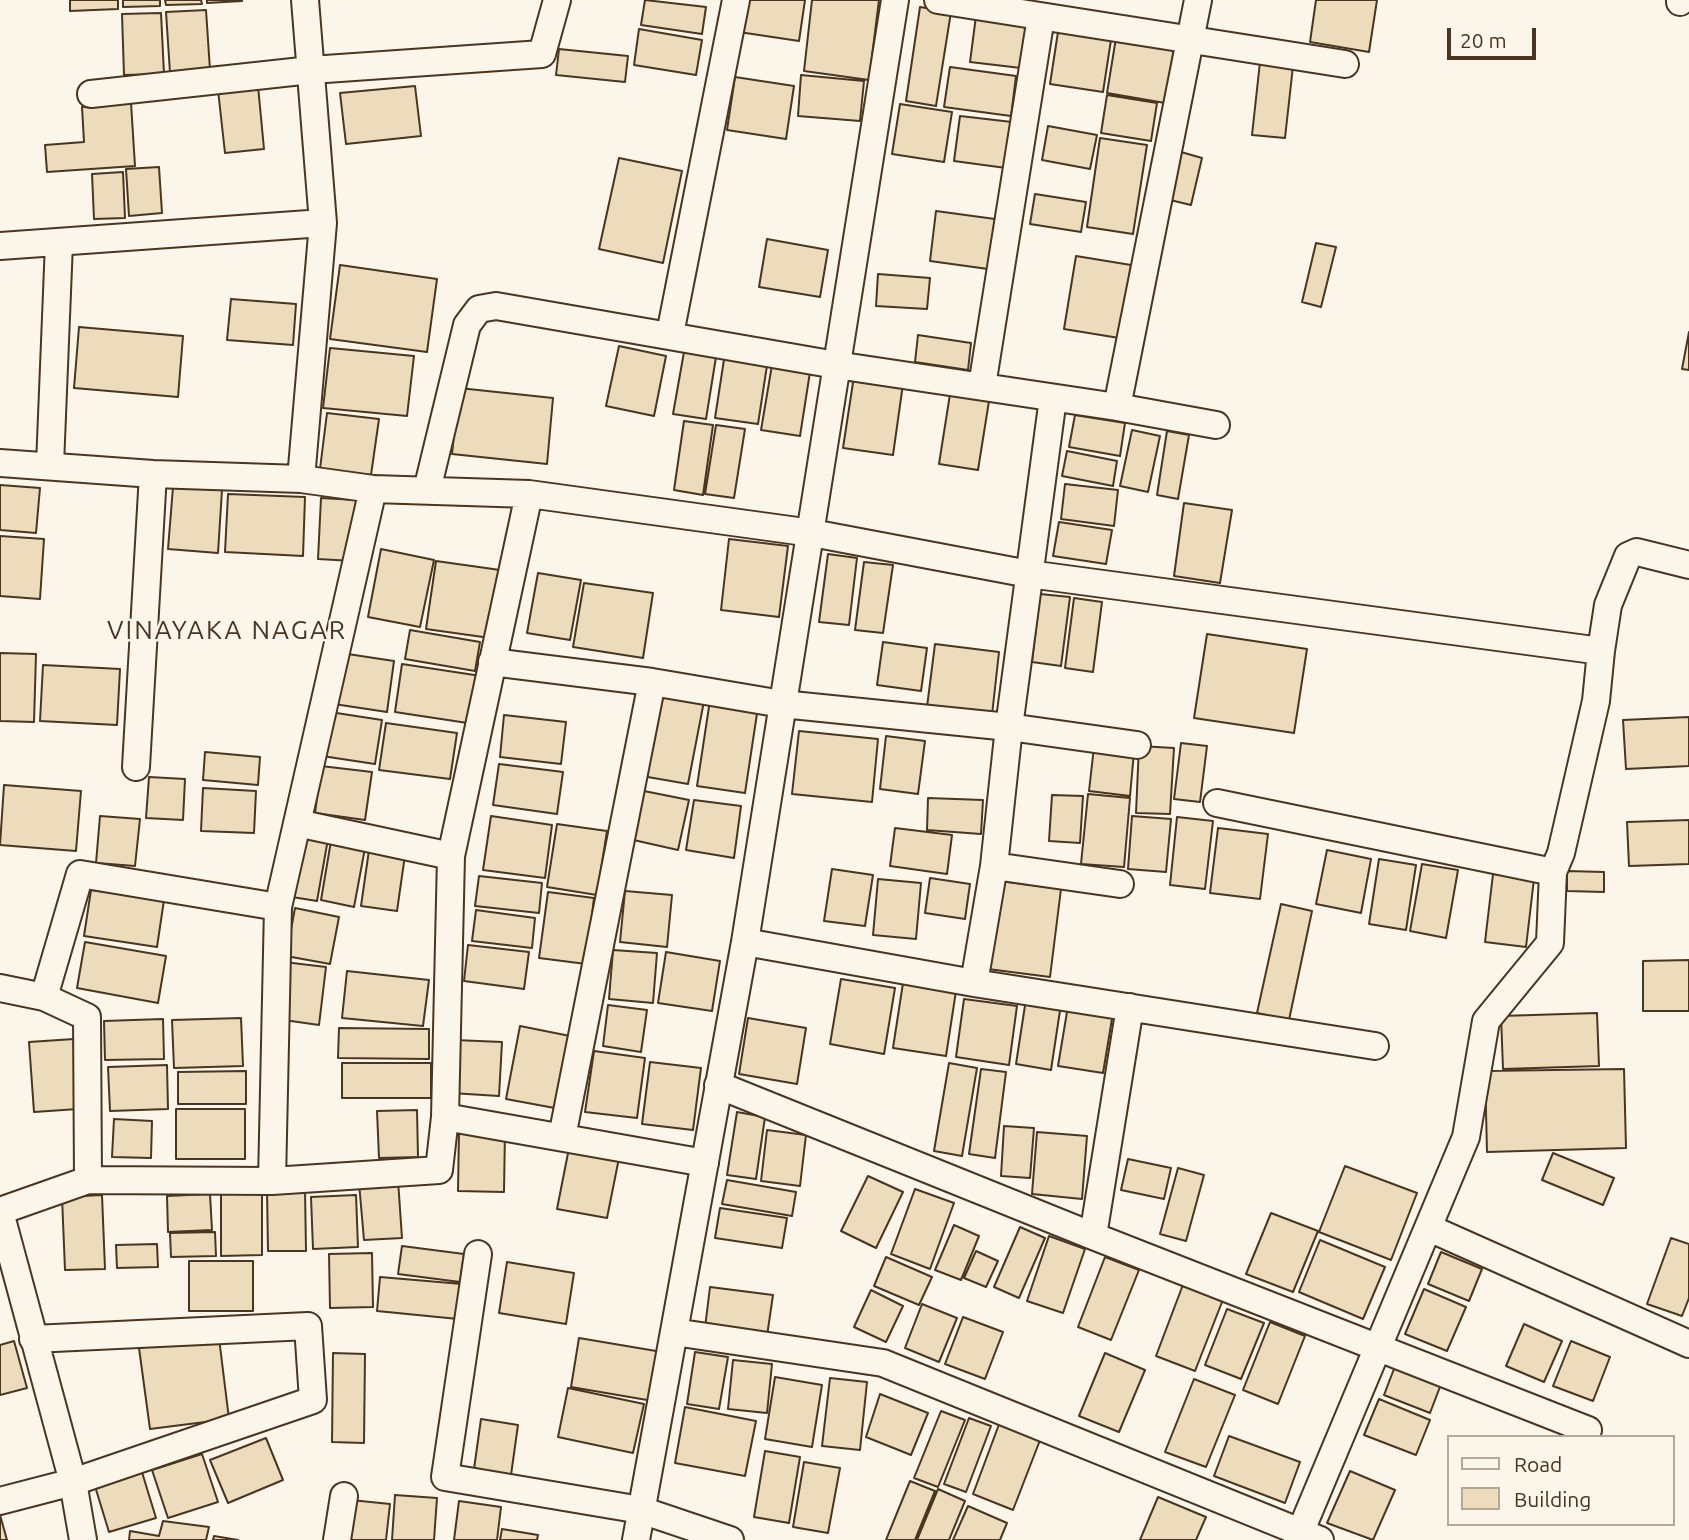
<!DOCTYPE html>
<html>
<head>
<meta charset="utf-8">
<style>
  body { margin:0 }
  #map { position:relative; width:1689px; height:1540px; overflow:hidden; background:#fbf6e9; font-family:Ubuntu,sans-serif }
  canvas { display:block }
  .legend { position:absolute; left:1447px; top:1435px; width:228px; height:91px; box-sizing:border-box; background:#fbf6e9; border:2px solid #b4a999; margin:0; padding:9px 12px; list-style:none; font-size:21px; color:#4a3520 }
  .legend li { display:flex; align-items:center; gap:14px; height:35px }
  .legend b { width:35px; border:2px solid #b4a999 }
  .scale { position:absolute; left:1447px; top:28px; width:89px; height:32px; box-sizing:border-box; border:4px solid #4a3520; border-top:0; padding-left:9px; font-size:21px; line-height:24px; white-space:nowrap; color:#4a3520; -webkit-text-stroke:5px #fbf6e9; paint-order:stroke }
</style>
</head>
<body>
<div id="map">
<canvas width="1689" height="1540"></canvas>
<ul class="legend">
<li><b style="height:9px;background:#fbf6e9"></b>Road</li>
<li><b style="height:19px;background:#ecdcbc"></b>Building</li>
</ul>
<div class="scale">20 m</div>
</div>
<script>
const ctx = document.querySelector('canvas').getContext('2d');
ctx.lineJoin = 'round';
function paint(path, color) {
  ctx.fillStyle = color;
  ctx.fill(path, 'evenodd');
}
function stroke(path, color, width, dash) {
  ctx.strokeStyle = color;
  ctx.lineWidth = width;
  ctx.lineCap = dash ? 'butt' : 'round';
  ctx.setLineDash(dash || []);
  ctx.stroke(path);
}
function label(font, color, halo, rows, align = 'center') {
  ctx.font = font + ' Ubuntu,sans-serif';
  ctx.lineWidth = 5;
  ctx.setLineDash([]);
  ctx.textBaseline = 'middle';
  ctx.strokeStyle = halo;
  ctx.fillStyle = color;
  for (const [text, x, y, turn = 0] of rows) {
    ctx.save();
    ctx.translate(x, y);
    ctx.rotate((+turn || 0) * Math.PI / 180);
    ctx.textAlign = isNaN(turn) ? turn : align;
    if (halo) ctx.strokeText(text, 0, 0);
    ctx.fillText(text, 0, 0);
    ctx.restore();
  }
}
const building = new Path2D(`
  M70 0H118V9L70 11Z
  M123 0H160V6L123 7Z
  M165 0H201L202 4 166 5Z
  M207 0H242V1L207 3Z
  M645 0 706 7 702 34 641 25Z
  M744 0H805L799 41 739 32Z
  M812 0H879L869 80 804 71Z
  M1316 0H1377L1369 52 1310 42Z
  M920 7 951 12 936 106 906 101Z
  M206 10 210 70 170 73 166 12Z
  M161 13 164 74 124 75 122 14Z
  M976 16 1027 22 1021 68 970 62Z
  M639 29 702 40 696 75 634 65Z
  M1058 32 1111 40 1103 92 1050 84Z
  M1116 38 1174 48 1165 103 1107 93Z
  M559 49 628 56 625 82 556 75Z
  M1260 62 1293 66 1285 138 1252 135Z
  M950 67 1016 76 1011 116 944 107Z
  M801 75 864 81 860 121 798 116Z
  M735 77 794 86 786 139 727 130Z
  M258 86 264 149 225 153 218 90Z
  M415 86 421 136 346 144 340 93Z
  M1107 95 1157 103 1151 141 1101 133Z
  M131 103 135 166 47 172 45 145 84 142 82 107Z
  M900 104 952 112 944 162 892 154Z
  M960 116 1012 122 1006 168 954 161Z
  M1048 126 1097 135 1090 169 1042 160Z
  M1100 138 1147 145 1133 234 1087 227Z
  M1181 152 1202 158 1191 205 1170 200Z
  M619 158 682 171 663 263 599 249Z
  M159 167 162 213 129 216 126 169Z
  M123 172 125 218 94 219 92 174Z
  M1035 194 1086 202 1081 232 1030 224Z
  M936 211 995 219 988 269 930 261Z
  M767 239 828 250 820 297 759 287Z
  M1316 243 1336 247 1321 307 1302 302Z
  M1076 256 1131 265 1119 338 1064 329Z
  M340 265 437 279 427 352 330 339Z
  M878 274 930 278 927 309 876 306Z
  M231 299 296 304 293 345 227 340Z
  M79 327 183 336 178 397 74 388Z
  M1689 332V370L1682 369Z
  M918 335 971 343 968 370 915 362Z
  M619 346 666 356 654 416 606 406Z
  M330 348 414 356 407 416 323 408Z
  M684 352 716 357 706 419 673 414Z
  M725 353 768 359 758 424 715 418Z
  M772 365 810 372 800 436 761 430Z
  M854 376 903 384 893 455 843 448Z
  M459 388 553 398 547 464 452 454Z
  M950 394 989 401 978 470 939 464Z
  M327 413 379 419 371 475 320 469Z
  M1075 415 1125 423 1120 456 1069 447Z
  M684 421 713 425 703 495 674 490Z
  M716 425 745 429 734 498 705 494Z
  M1132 430 1160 436 1148 492 1120 486Z
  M1167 431 1189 435 1178 499 1157 495Z
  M1067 451 1117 461 1113 486 1062 476Z
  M1065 484 1118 490 1114 526 1061 519Z
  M0 485 40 488 36 533 0 530Z
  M173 487 222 490 218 553 168 549Z
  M228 494 305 497 303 556 225 552Z
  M321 498 356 500 353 561 318 559Z
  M1184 503 1232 510 1220 583 1174 576Z
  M1059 522 1112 530 1106 564 1053 556Z
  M0 536 44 539 40 599 0 596Z
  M729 539 788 546 779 617 721 610Z
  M381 549 434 560 420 627 368 617Z
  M828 554 857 558 849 625 819 622Z
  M436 561 500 570 490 638 426 629Z
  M864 562 893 565 883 633 855 630Z
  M538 573 581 580 570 640 527 633Z
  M584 583 653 593 643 658 573 647Z
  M1040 594 1070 597 1061 666 1032 662Z
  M1074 598 1102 602 1093 672 1065 668Z
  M410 630 480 642 475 671 405 659Z
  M1207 634 1307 649 1294 733 1194 718Z
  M883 642 927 648 921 691 877 685Z
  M935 644 999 652 992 715 927 707Z
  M0 653 36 654 34 722 0 721Z
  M341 653 394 661 387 712 334 704Z
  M402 664 481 676 474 724 395 712Z
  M43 665 120 669 117 725 40 721Z
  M659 687 705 696 688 784 642 776Z
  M710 700 758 707 745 793 697 786Z
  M330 712 382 720 375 764 322 756Z
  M504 715 566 722 561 764 500 757Z
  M1689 717V766L1626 769 1623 720Z
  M386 723 457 733 450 779 379 770Z
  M799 731 878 739 872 802 792 794Z
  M886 736 925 741 918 794 880 789Z
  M1181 743 1207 746 1200 802 1174 799Z
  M1139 746 1174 748 1170 814 1136 813Z
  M1094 747 1134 752 1130 796 1089 791Z
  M205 752 260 757 258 785 203 780Z
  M499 764 563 772 557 814 493 805Z
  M321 766 372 772 365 820 315 813Z
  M149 777 185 779 183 820 146 818Z
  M4 785 81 791 76 851 0 845Z
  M203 788 256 791 254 833 201 831Z
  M639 790 689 800 678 850 629 839Z
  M1088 794 1130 798 1124 867 1081 864Z
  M1052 795 1083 796 1080 843 1049 841Z
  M928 798 983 800 981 834 927 830Z
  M694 800 741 806 734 858 686 850Z
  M100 816 140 819 135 866 96 863Z
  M491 816 552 825 545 878 483 870Z
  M1132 816 1171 819 1166 872 1128 869Z
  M1177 817 1213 821 1205 889 1170 885Z
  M1689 820V864L1629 866 1627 822Z
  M557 824 607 831 597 895 547 887Z
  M895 828 952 835 947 874 890 866Z
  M1218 828 1268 834 1260 899 1210 893Z
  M303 834 328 839 317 901 292 897Z
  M331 841 365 848 354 907 321 900Z
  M369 850 405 855 397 911 361 906Z
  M1327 850 1371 859 1361 913 1316 904Z
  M1379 859 1416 865 1406 930 1369 924Z
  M1422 864 1458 870 1446 938 1410 931Z
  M832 869 873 875 865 926 824 921Z
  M1567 871 1604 872V892L1567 891Z
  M1493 874 1534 879 1526 947 1485 942Z
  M479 876 542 883 539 913 475 906Z
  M930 878 970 884 965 919 925 913Z
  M878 879 921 883 916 939 873 935Z
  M1000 881 1061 889 1050 977 988 969Z
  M91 890 164 900 157 947 84 936Z
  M625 891 672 895 667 947 620 942Z
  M548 892 594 898 586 964 539 958Z
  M1281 904 1312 911 1289 1020 1257 1013Z
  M295 908 339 917 330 964 286 956Z
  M476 910 535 918 532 948 472 941Z
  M85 942 166 956 158 1003 77 988Z
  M468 945 529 952 524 989 464 981Z
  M613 950 657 953 653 1003 609 999Z
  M666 952 720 961 712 1011 658 1003Z
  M1689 960V1011H1643V961Z
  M284 962 326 967 319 1025 277 1019Z
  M347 971 429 980 423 1026 342 1018Z
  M841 979 895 988 884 1054 830 1044Z
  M903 983 956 991 946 1056 893 1048Z
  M964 999 1017 1006 1009 1065 956 1057Z
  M1026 999 1061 1004 1051 1070 1016 1064Z
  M608 1005 647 1010 641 1052 603 1046Z
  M1068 1006 1113 1013 1103 1073 1058 1066Z
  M1597 1013 1599 1066 1503 1069 1501 1016Z
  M241 1018 243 1066 174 1068 172 1020Z
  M748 1018 806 1028 797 1084 739 1074Z
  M163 1019 164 1059 105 1060 104 1021Z
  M520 1026 575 1037 560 1109 506 1099Z
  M339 1028 429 1029V1059L338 1058Z
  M74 1039 78 1109 34 1112 29 1042Z
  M455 1040 502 1042 499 1096 451 1093Z
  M594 1051 645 1058 637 1118 585 1112Z
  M650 1062 701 1068 693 1130 642 1124Z
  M342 1063H431V1098H342Z
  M949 1063 977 1068 962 1156 934 1151Z
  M167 1065 168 1109 110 1111 108 1067Z
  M981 1069 1006 1072 995 1158 969 1154Z
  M1624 1069 1626 1148 1487 1152 1485 1071Z
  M246 1071V1104H178V1072Z
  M176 1109H245V1159H176Z
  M417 1110 418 1157 379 1158 377 1111Z
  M737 1112 765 1117 756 1179 727 1175Z
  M114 1119 152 1121 151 1158 112 1157Z
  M1004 1126 1034 1128 1030 1178 1001 1176Z
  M459 1130H505L504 1192 458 1191Z
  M767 1130 806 1135 800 1186 761 1181Z
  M1037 1132 1087 1136 1082 1199 1032 1194Z
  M570 1143 620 1153 607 1218 557 1209Z
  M1553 1153 1614 1178 1603 1205 1542 1180Z
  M1128 1159 1171 1168 1164 1199 1121 1190Z
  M1345 1166 1417 1193 1391 1260 1319 1232Z
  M1178 1168 1204 1175 1186 1241 1160 1234Z
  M868 1176 903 1192 876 1248 841 1231Z
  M398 1180 402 1238 364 1240 359 1183Z
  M727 1180 796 1192 792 1216 722 1204Z
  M221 1189H262V1255L221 1256Z
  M305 1189 306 1251H268L267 1190Z
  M915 1189 954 1203 930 1269 891 1254Z
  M210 1194 212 1230 168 1232 167 1196Z
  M102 1195 105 1269 65 1270 62 1197Z
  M356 1195 358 1247 313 1249 311 1197Z
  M720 1208 787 1218 782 1248 715 1238Z
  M1271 1213 1318 1231 1293 1292 1246 1274Z
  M954 1225 979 1236 961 1280 935 1270Z
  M1020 1227 1045 1238 1019 1298 994 1287Z
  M215 1232 216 1256 171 1257 170 1233Z
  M1049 1236 1085 1249 1063 1313 1027 1301Z
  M1671 1238 1689 1244V1298L1682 1316 1647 1304Z
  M1320 1240 1385 1267 1363 1319 1299 1292Z
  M157 1244 158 1267 117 1268 116 1245Z
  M402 1246 464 1254 460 1282 398 1274Z
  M976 1251 998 1261 986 1287 964 1278Z
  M1441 1252 1482 1269 1469 1301 1428 1284Z
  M372 1253 373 1307 330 1308 329 1254Z
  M886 1257 932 1277 919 1305 874 1286Z
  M1105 1257 1139 1270 1111 1340 1078 1327Z
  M189 1261H253V1311H189Z
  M507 1262 574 1273 566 1324 499 1313Z
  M380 1277 462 1284 458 1319 377 1311Z
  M1184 1282 1224 1297 1195 1371 1156 1356Z
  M710 1287 773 1295 767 1336 705 1328Z
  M1424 1289 1466 1307 1447 1351 1405 1334Z
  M871 1290 903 1306 886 1342 854 1327Z
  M922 1304 957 1318 939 1362 905 1348Z
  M1227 1309 1264 1323 1241 1379 1205 1365Z
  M963 1317 1003 1332 985 1379 945 1364Z
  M1270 1322 1305 1336 1278 1404 1243 1390Z
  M1524 1324 1562 1341 1544 1382 1506 1366Z
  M219 1338 229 1419 150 1429 139 1348Z
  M579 1338 662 1352 653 1401 571 1387Z
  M14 1341 27 1388 0 1395V1345Z
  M1571 1341 1610 1357 1593 1401 1553 1386Z
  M695 1352 728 1357 719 1409 687 1404Z
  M333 1353 365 1354 364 1443 332 1442Z
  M1105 1353 1145 1370 1119 1432 1079 1416Z
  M733 1360 772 1364 767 1413 728 1409Z
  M1397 1361 1443 1379 1430 1413 1384 1395Z
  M775 1377 822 1385 812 1447 765 1439Z
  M830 1378 867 1382 860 1450 822 1446Z
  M1194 1379 1235 1395 1206 1467 1165 1452Z
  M568 1388 644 1404 633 1453 558 1437Z
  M880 1394 928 1413 911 1455 866 1437Z
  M1379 1399 1430 1420 1416 1455 1364 1435Z
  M685 1407 756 1421 745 1476 675 1463Z
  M941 1411 965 1420 938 1487 914 1478Z
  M969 1418 991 1426 966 1492 944 1484Z
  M481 1419 518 1425 511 1475 474 1469Z
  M1001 1419 1042 1435 1013 1510 973 1494Z
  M1229 1436 1300 1462 1285 1503 1214 1476Z
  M266 1438 283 1480 228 1503 210 1460Z
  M765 1451 800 1457 789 1523 754 1517Z
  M202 1454 218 1502 168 1518 152 1470Z
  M804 1462 840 1468 828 1533 793 1527Z
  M141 1469 156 1518 109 1532 94 1483Z
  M1350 1471 1395 1490 1373 1540 1327 1523Z
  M910 1481 935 1491 915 1540H886Z
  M938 1489 965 1501 949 1540H917Z
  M395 1495 437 1498 434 1540H392Z
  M1158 1497 1206 1517 1196 1540H1140Z
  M351 1500 390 1504 386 1540H347Z
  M459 1501 501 1507 497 1540H454Z
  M968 1506 1007 1523 1000 1540H953Z
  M0 1515 7 1540H0Z
  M163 1521 209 1527 206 1540H129L130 1531 159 1536Z
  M502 1529 538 1535 537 1540H500Z
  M214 1536 238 1540H213Z`);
const minor = new Path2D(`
  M938 0 1345 64
  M1680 2V0
  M91 94 311 70 542 54 557 0
  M0 246 323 223
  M670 334 736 0
  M982 386 1041 17
  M1117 407 1198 0
  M0 463 153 474 301 479 373 489 529 494 812 533 1029 574 1601 651 1608 605 1628 556 1637 552 1689 565
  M50 465 59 243
  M301 479 323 223 305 0
  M427 490 467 325 479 309 496 306 836 365 1117 407 1216 425
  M492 662 652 682 782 704 1009 727 1137 745
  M136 767 153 474
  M1217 803 1553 872 1550 943 1486 1021 1466 1137 1297 1540
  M297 823 451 856
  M994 866 1120 884
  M1553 872 1561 853 1596 701 1601 651
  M745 942 974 983 1375 1046
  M974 983 994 866 1009 727 1053 398
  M0 988 44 997 87 1017 88 1180
  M44 997 80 874 278 907
  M718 1085 1093 1236 1588 1430
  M445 1117 705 1163
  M562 1137 652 682
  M272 1181 278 907 373 489
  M0 1211 88 1180 272 1181 439 1170 445 1117 451 856 529 494
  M0 1212 73 1482 83 1540
  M1429 1228 1689 1344
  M1093 1236 1130 1007
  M478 1254 445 1477 641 1510 730 1540
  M674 1332 883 1363 1320 1540
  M0 1501 73 1482 313 1400 308 1326 33 1339
  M337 1540 344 1496
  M636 1540 745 942 895 0`);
const neighbourhoodNames = [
  ["VINAYAKA NAGAR",227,630]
];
paint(building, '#ecdcbc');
stroke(building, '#4a3520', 2);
stroke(minor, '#4a3520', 30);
stroke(minor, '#fbf6e9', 26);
ctx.letterSpacing = '2px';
label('26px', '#4a3520', '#fbf6e9', neighbourhoodNames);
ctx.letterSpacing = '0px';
</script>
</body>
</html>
